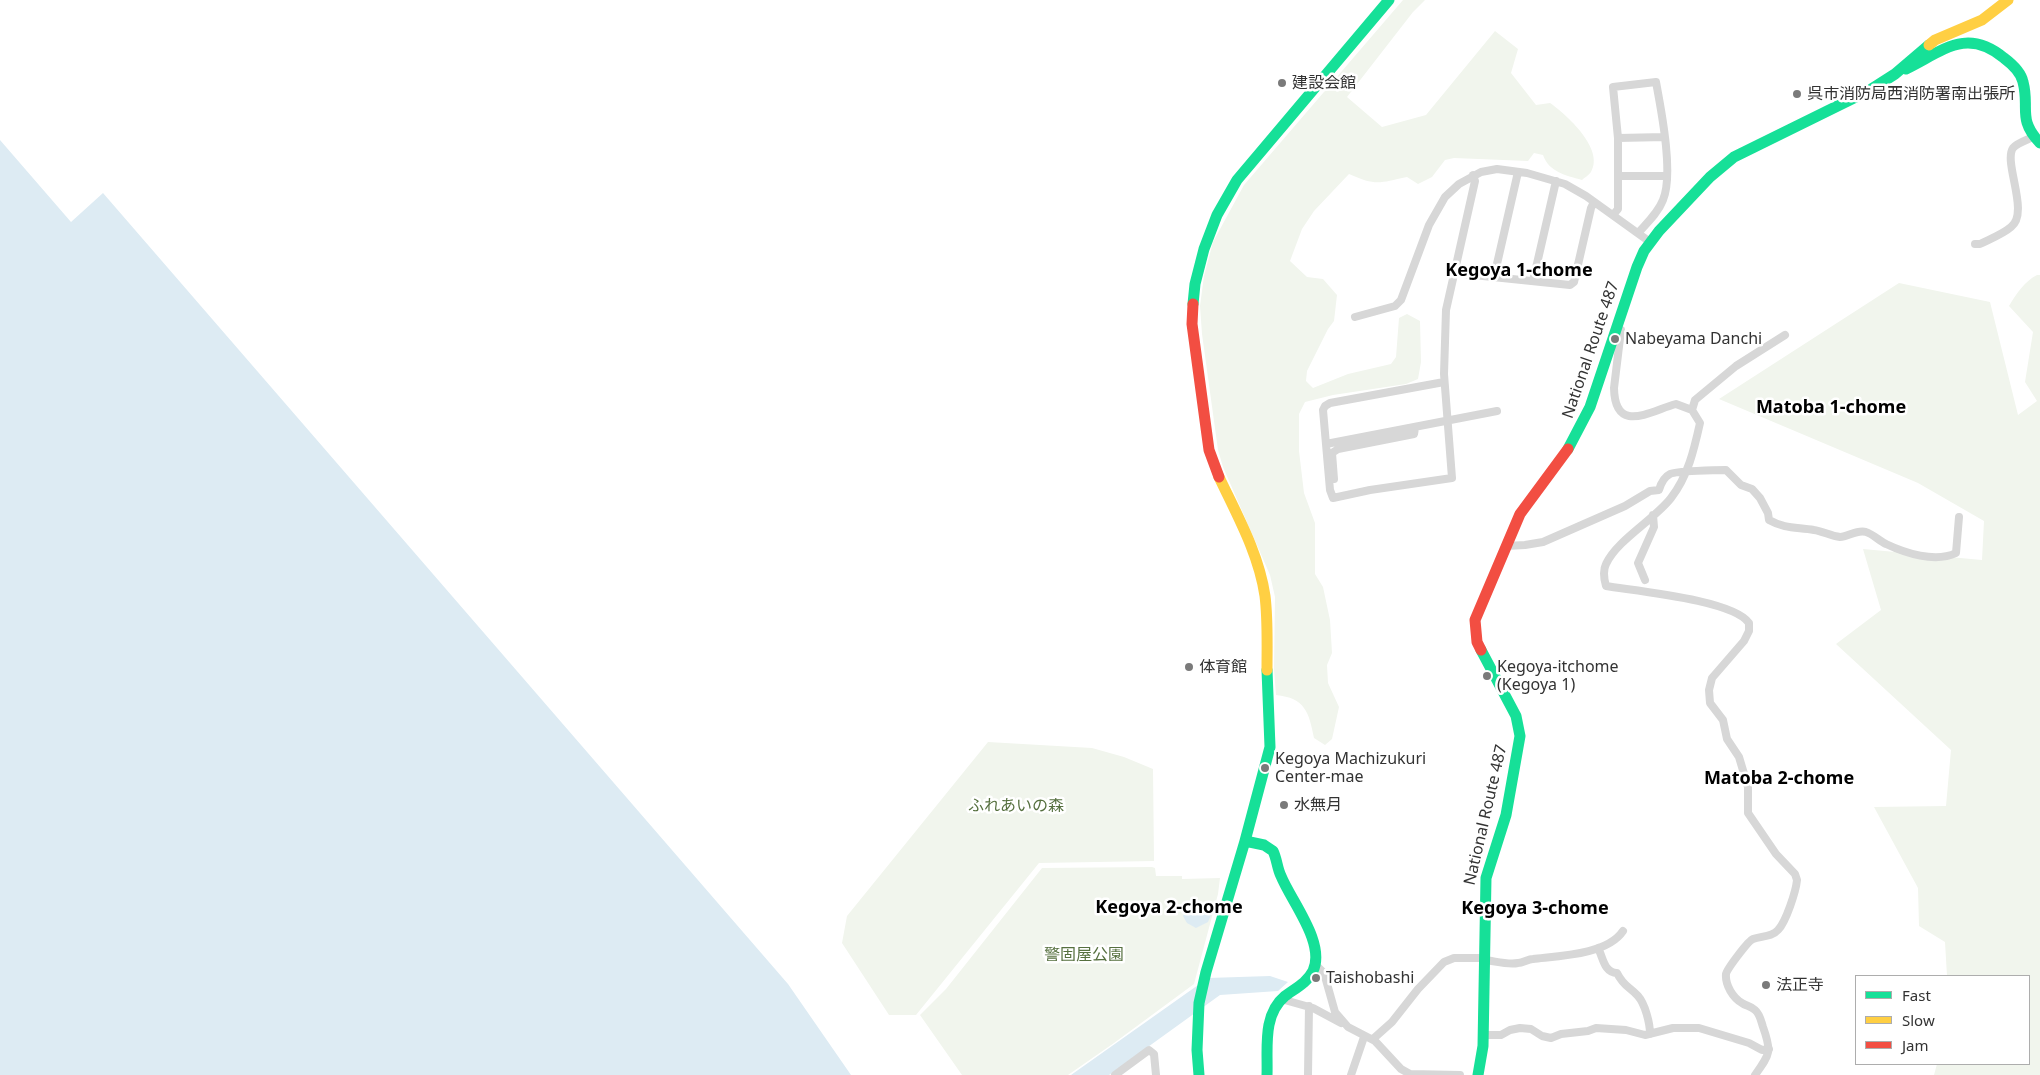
<!DOCTYPE html>
<html>
<head>
<meta charset="utf-8">
<style>
  body { margin:0 }
  #map { position:relative; width:2040px; height:1075px; overflow:hidden; background:#fff; font-family:"Noto Sans",sans-serif }
  canvas { display:block }
  .legend { position:absolute; left:1855px; top:975px; width:175px; height:90px; box-sizing:border-box; background:#fff; border:1px solid #adadad; margin:0; padding:6px 9px; list-style:none; font-size:15px; color:#333 }
  .legend li { display:flex; align-items:center; gap:10px; height:25px }
  .legend b { width:25px; border:1px solid #adadad }
</style>
</head>
<body>
<div id="map">
<canvas width="2040" height="1075"></canvas>
<ul class="legend">
<li><b style="height:6px;background:#16e098"></b>Fast</li>
<li><b style="height:6px;background:#ffcf43"></b>Slow</li>
<li><b style="height:6px;background:#f24e42"></b>Jam</li>
</ul>
</div>
<script>
const ctx = document.querySelector('canvas').getContext('2d');
ctx.lineJoin = 'round';
function paint(path, color) {
  ctx.fillStyle = color;
  ctx.fill(path, 'evenodd');
}
function stroke(path, color, width, dash) {
  ctx.strokeStyle = color;
  ctx.lineWidth = width;
  ctx.lineCap = dash ? 'butt' : 'round';
  ctx.setLineDash(dash || []);
  ctx.stroke(path);
}
function label(font, color, halo, rows, align = 'center') {
  ctx.font = font + ' "Noto Sans","Noto Sans JP",sans-serif';
  ctx.lineWidth = 5;
  ctx.setLineDash([]);
  ctx.textBaseline = 'middle';
  ctx.strokeStyle = halo;
  ctx.fillStyle = color;
  for (const [text, x, y, turn = 0] of rows) {
    ctx.save();
    ctx.translate(x, y);
    ctx.rotate((+turn || 0) * Math.PI / 180);
    ctx.textAlign = isNaN(turn) ? turn : align;
    if (halo) ctx.strokeText(text, 0, 0);
    ctx.fillText(text, 0, 0);
    ctx.restore();
  }
}
const green = new Path2D(`
  M1403 0H1425L1413 12 1347 97 1382 127 1426 115 1495 31 1518 49 1511 73 1536 105 1550 103C1566 114 1605 149 1591 172 1589 175 1584 178 1582 180 1565 175 1549 172 1543 155L1534 153 1528 161 1454 158 1445 160 1432 177 1418 184 1407 177C1379 183 1376 186 1349 174L1314 211 1302 229 1290 261 1307 277 1323 279 1337 295 1334 321 1328 329 1307 371 1306 381 1313 388 1348 374 1391 364 1396 357 1399 318 1407 314 1420 321 1421 362 1418 379 1406 384 1333 395 1305 402 1299 414V451L1304 493 1315 523V574L1323 587 1330 620 1332 653 1327 665 1328 683 1339 707 1332 739 1325 745 1314 738C1309 712 1305 698 1276 695L1274 669 1275 597 1270 575 1223 467 1218 450 1202 334 1200 306 1204 276 1213 242 1244 185Z
  M2037 275H2040V1075H1934L1937 1064H2029V976H1947L1945 942 1919 926 1918 888 1874 807 1946 806 1951 750 1836 644 1881 610 1863 549 1982 560 1984 521 1918 483 1719 399 1899 283 1990 302 2018 415 2037 401 2025 382 2033 332 2009 306C2016 294 2025 281 2037 275Z
  M988 742 1092 748 1124 757 1153 769 1154 861 1039 863 916 1015H889L842 943 847 916Z
  M1152 867 1155 868 1156 876H1182V879L1220 878 1218 894 1194 984 1114 1043 1068 1075H962L920 1015 946 989 1042 868Z`);
const water = new Path2D(`
  M0 140 71 222 103 193 788 984 851 1075H0Z
  M1197 900 1206 905 1211 915 1208 922 1196 928 1187 923 1183 916 1190 904Z
  M1270 976 1288 982 1278 991 1220 995 1109 1075H1071L1208 978Z`);
const street = new Path2D(`
  M1618 138 1665 137
  M1618 176H1667
  M1613 215 1618 209V138L1613 87 1656 82C1661 109 1674 174 1663 200 1658 213 1647 223 1638 233
  M1975 244H1980C1990 239 2003 234 2011 227 2030 213 2003 162 2013 148 2017 143 2027 140 2033 137
  M1454 273 1570 285 1574 282 1591 208 1594 202
  M1494 277 1518 172
  M1533 281 1556 181
  M1355 317 1395 306 1401 300 1429 225 1445 197 1459 184 1481 172 1497 169 1527 173 1565 184 1586 196 1650 242
  M1621 330 1614 388C1615 435 1650 411 1676 404L1692 410 1700 423C1694 450 1688 476 1671 498 1655 519 1617 540 1606 564 1603 570 1604 579 1606 586 1636 591 1733 600 1749 623V631L1744 641 1712 678 1709 690 1710 703 1723 720 1727 739 1739 757 1748 787V813L1776 854 1795 874 1797 880C1796 891 1786 922 1778 930 1772 937 1761 936 1753 939 1748 941 1727 969 1726 974 1725 985 1733 998 1742 1003 1746 1006 1751 1006 1755 1010 1760 1014 1761 1021 1763 1027 1772 1052 1770 1054 1755 1075
  M1444 382 1330 403 1325 406 1323 410 1330 490 1333 498 1370 490 1452 478 1444 374 1446 310 1475 181 1473 175
  M1692 410 1695 400 1736 366 1785 335
  M1326 444 1497 411
  M1334 479 1332 453 1338 449 1414 434 1415 428
  M1506 546 1525 545 1543 542 1625 506 1650 491 1659 490C1661 483 1664 477 1670 474 1676 471 1717 470 1726 470L1741 485 1752 489 1760 498 1768 513 1769 520C1785 529 1797 527 1814 530 1822 531 1831 536 1840 537 1848 537 1857 529 1866 532 1873 534 1879 541 1886 544 1905 553 1935 563 1956 553L1959 517
  M1645 580 1638 563 1654 527 1653 515
  M1598 948C1603 957 1604 973 1617 973 1624 987 1629 986 1638 996 1645 1004 1650 1023 1650 1034
  M1484 960C1495 961 1507 965 1518 963 1523 963 1528 959 1533 959 1558 956 1607 955 1623 931
  M1315 964 1324 973 1335 1012 1348 1027 1375 1041 1401 1069 1410 1074 1460 1075
  M1281 999 1313 1008 1341 1023
  M1483 1035H1501L1510 1030 1520 1028 1531 1029 1542 1036 1551 1038 1561 1034 1588 1031 1596 1028 1626 1030 1645 1035 1673 1028H1699L1749 1043 1762 1050 1769 1049
  M1373 1039 1392 1022 1418 989 1444 962 1454 958H1484
  M1115 1075 1149 1050 1154 1054 1156 1075
  M1308 1075 1309 1006
  M1351 1075 1364 1037`);
const fast = new Path2D(`
  M1906 69C1943 51 1966 27 2004 58 2012 64 2021 72 2023 82 2030 108 2017 119 2040 143
  M1193 304 1195 284 1204 249 1217 215 1237 180 1389 0
  M1568 449 1590 407 1637 267 1644 251 1659 231 1710 177 1734 157 1870 90 1895 74 1929 45
  M1199 1075 1197 1050 1199 1003 1206 972 1245 841
  M1267 1075C1268 1049 1262 1015 1285 996 1294 989 1307 983 1313 971 1326 943 1291 901 1281 876 1277 868 1277 859 1273 851L1264 845 1245 841 1270 747 1267 670
  M1478 1075 1483 1046 1486 878 1506 815 1520 736 1516 716 1481 650`);
const slow = new Path2D(`
  M1929 45 1935 40 1982 20 2008 0
  M1219 477C1237 515 1259 554 1265 596 1268 620 1267 645 1267 670`);
const jam = new Path2D(`
  M1193 304 1192 324 1209 450 1219 477
  M1481 650 1477 642 1475 620 1520 514 1568 449`);
const markers = [
  [1282,83,5,"#7a7a7a"],
  [1797,94,5,"#7a7a7a"],
  [1615,339,5,"#7a7a7a"],
  [1189,667,5,"#7a7a7a"],
  [1487,676,5,"#7a7a7a"],
  [1265,768,5,"#7a7a7a"],
  [1284,805,5,"#7a7a7a"],
  [1316,978,5,"#7a7a7a"],
  [1766,985,5,"#7a7a7a"]
];
const poiNames = [
  ["建設会館",1292,83],
  ["呉市消防局西消防署南出張所",1807,94],
  ["Nabeyama Danchi",1625,339],
  ["体育館",1199,667],
  ["Kegoya-itchome",1497,667],
  ["(Kegoya 1)",1497,685],
  ["Kegoya Machizukuri",1275,759],
  ["Center-mae",1275,777],
  ["水無月",1294,805],
  ["Taishobashi",1326,978],
  ["法正寺",1776,985]
];
const streetNames = [
  ["National Route 487",1591,350,-71],
  ["National Route 487",1486,815,-77]
];
const parkNames = [
  ["ふれあいの森",1016,806],
  ["警固屋公園",1084,955]
];
const neighbourhoodNames = [
  ["Kegoya 1-chome",1519,271],
  ["Matoba 1-chome",1831,408],
  ["Matoba 2-chome",1779,779],
  ["Kegoya 2-chome",1169,908],
  ["Kegoya 3-chome",1535,909]
];
paint(green, '#f1f5ed');
paint(water, '#ddebf3');
stroke(street, '#d7d7d7', 8);
stroke(fast, '#16e098', 11);
stroke(slow, '#ffcf43', 11);
stroke(jam, '#f24e42', 11);
for (const [x, y, r, color] of markers) {
  const dot = new Path2D();
  dot.arc(x, y, r, 0, 2 * Math.PI);
  ctx.fillStyle = color;
  ctx.fill(dot);
  stroke(dot, '#fff', 2);
}
label('16px', '#333', '#fff', poiNames, 'left');
label('16px', '#333', '#fff', streetNames);
label('16px', '#56703f', '#fff', parkNames);
label('bold 18px', '#000', '#fff', neighbourhoodNames);
</script>
</body>
</html>
